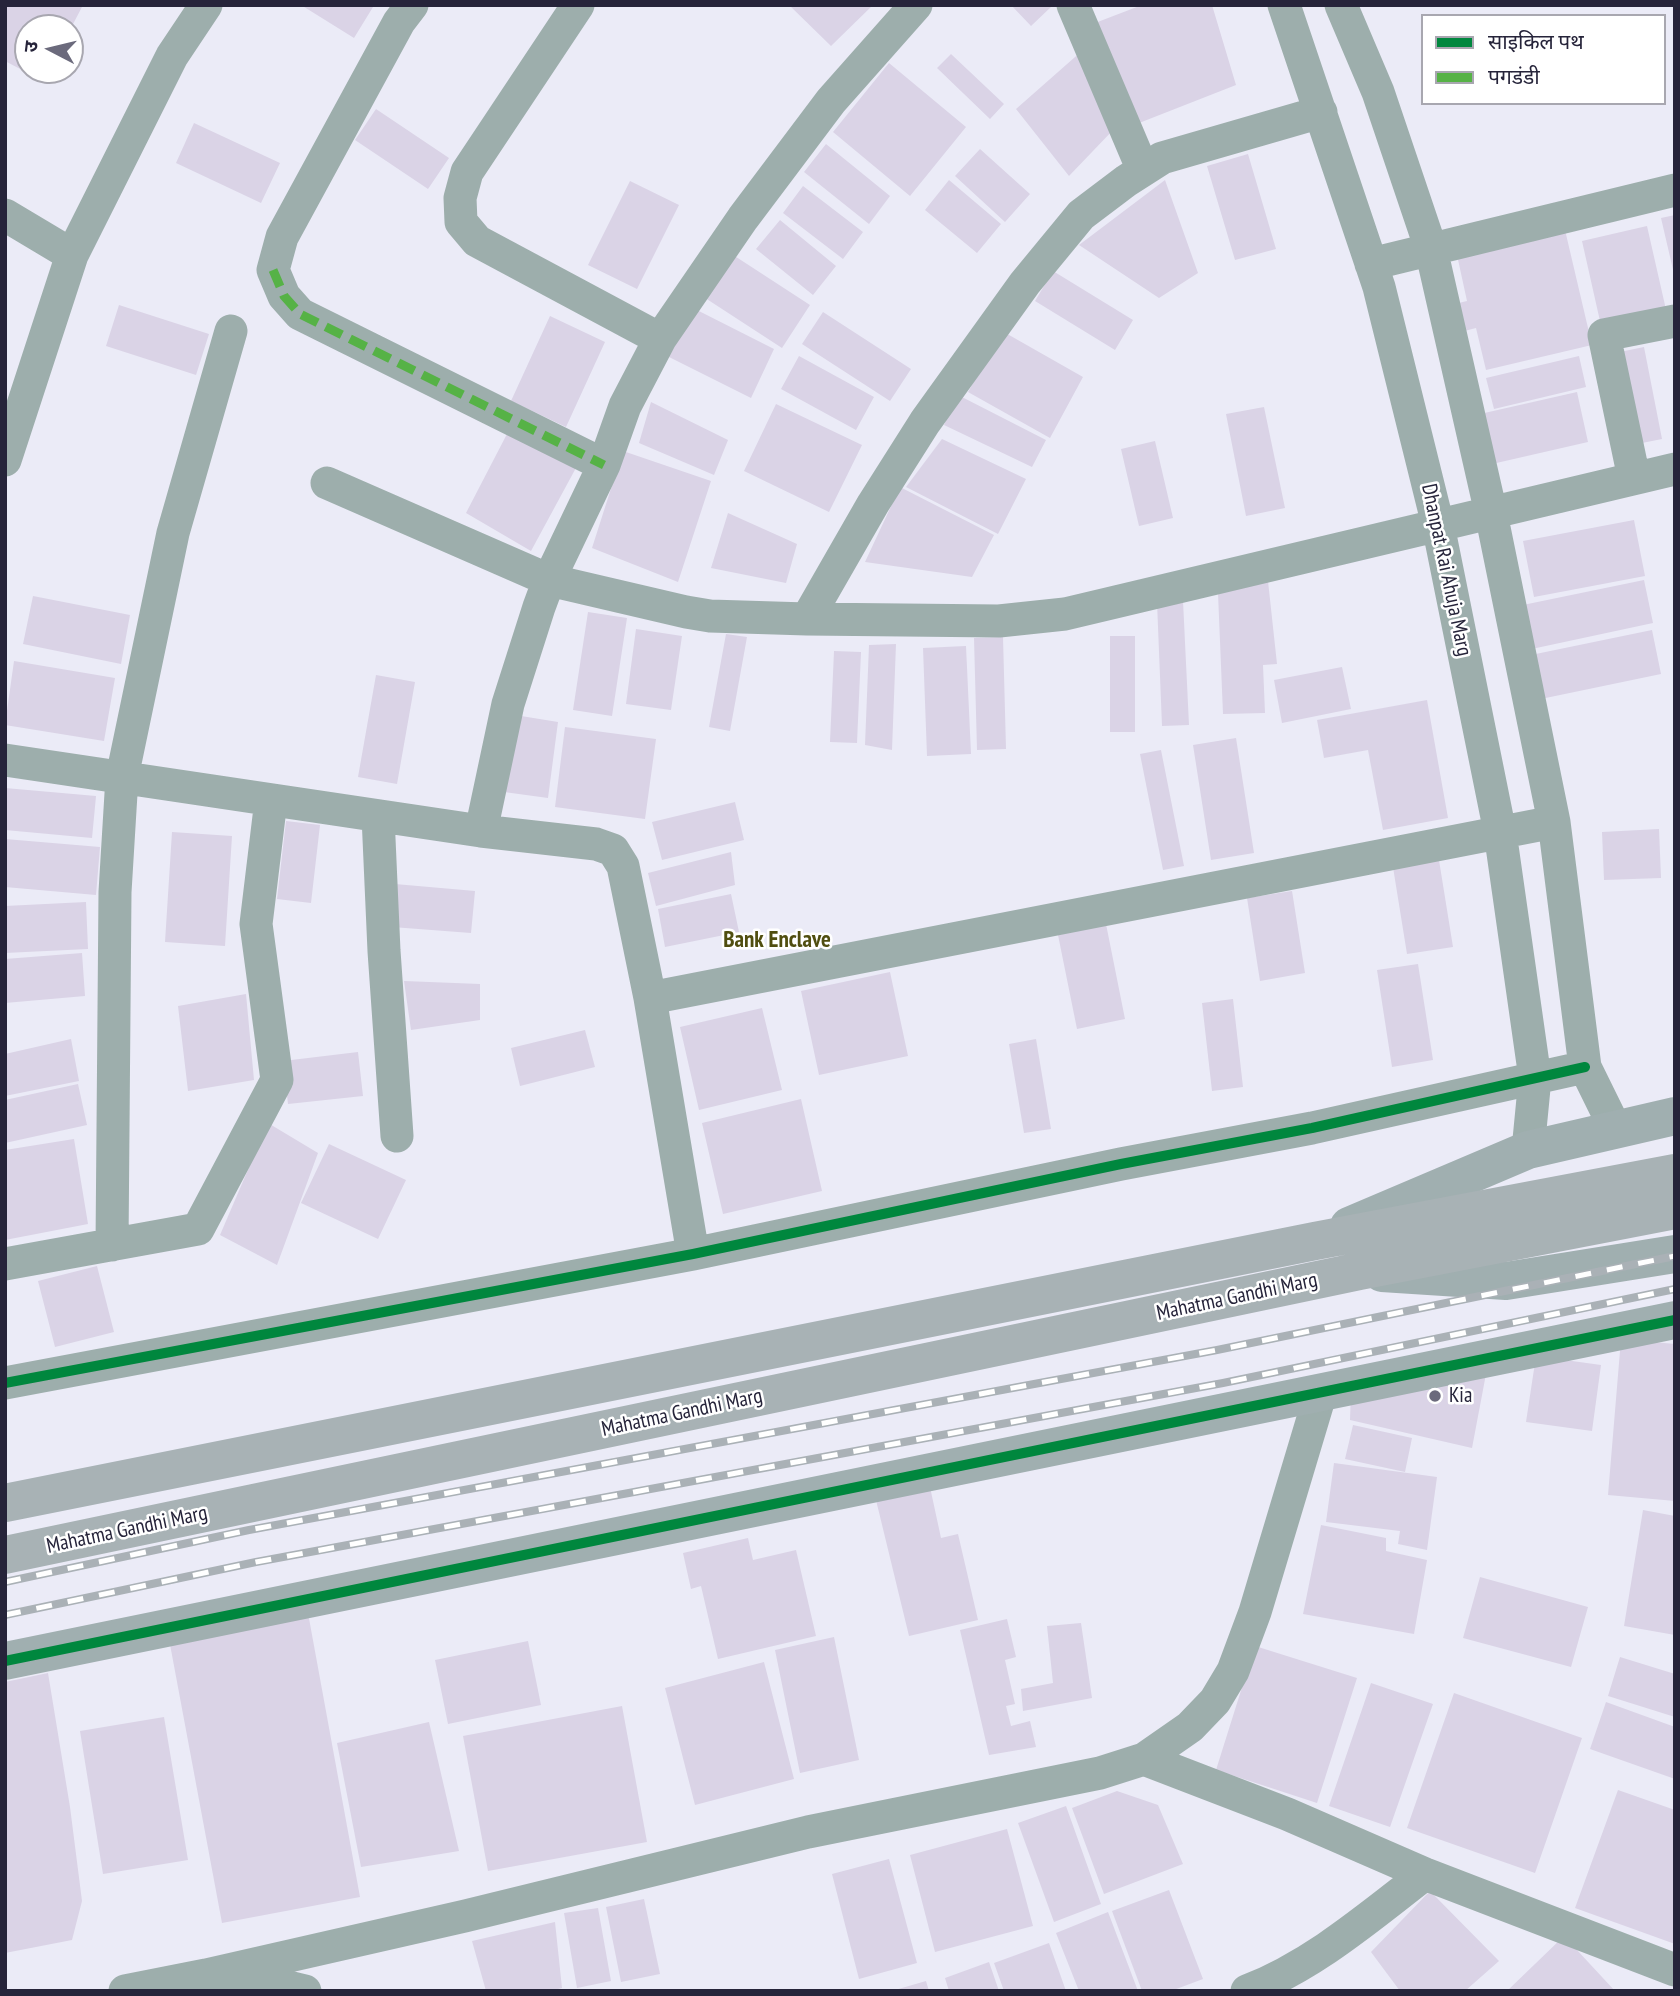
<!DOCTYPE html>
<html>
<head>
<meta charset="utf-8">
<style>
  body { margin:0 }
  #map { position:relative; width:1680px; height:1996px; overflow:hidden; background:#ebebf7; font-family:"PT Sans Narrow","Noto Sans Devanagari",sans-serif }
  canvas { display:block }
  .frame { position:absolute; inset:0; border:7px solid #26243a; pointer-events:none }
  .legend { position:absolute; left:1421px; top:14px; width:245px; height:91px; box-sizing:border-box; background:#fff; border:2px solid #a8a7b0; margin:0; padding:9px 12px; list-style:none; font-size:21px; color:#26243a }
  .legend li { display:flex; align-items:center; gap:14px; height:35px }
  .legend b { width:35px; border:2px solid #a8a7b0 }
  .north { position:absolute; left:14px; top:14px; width:70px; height:70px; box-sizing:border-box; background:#fff; border:2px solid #a8a7b0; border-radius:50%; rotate:277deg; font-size:19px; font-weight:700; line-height:28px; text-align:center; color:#26243a }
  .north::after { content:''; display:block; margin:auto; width:24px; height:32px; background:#6b6a7c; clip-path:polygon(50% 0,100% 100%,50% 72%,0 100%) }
</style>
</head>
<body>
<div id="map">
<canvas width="1680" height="1996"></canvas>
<div class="frame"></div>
<ul class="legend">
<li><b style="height:9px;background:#00873e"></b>साइकिल पथ</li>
<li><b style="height:9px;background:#56b246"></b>पगडंडी</li>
</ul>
<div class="north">उ</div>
</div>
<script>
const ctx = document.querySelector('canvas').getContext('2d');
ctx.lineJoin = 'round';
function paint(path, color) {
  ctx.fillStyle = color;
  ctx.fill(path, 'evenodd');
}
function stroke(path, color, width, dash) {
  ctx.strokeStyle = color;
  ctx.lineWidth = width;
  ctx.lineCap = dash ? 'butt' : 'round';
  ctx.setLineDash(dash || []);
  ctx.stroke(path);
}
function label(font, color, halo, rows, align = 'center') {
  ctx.font = font + ' "PT Sans Narrow",sans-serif';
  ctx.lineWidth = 5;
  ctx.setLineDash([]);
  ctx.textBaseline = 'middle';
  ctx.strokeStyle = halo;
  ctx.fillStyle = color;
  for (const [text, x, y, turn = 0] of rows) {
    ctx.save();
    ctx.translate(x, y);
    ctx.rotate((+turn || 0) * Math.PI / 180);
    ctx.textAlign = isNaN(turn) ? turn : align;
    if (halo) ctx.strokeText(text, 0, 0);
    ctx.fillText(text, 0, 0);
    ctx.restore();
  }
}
const building = new Path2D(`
  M5 5H83L71 28H28V70H49L43 81 5 61Z
  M301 5H370L373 7 354 38Z
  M789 5H873L831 46Z
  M1011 5H1050L1051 7 1031 26Z
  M1142 5H1212L1236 85 1134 125 1095 23Z
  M1083 50 1115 128 1069 176 1016 109Z
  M951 54 1004 104 990 119 937 68Z
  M889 63 966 127 910 196 833 132Z
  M376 109 449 158 428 189 355 140Z
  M194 123 280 163 261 203 176 163Z
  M826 144 890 196 869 224 804 172Z
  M980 149 1030 194 1005 222 955 176Z
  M1248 154 1276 249 1235 260 1207 166Z
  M949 180 1001 224 977 253 925 210Z
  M1165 180 1198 273 1159 298 1079 245Z
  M630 181 679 205 637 289 588 265Z
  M803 186 863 232 843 259 783 213Z
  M1675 215V274H1674L1661 218Z
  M780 220 836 266 813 295 756 249Z
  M1647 226 1667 314 1602 330 1582 241Z
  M1565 230 1592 345 1486 370 1476 328 1453 334 1446 306 1467 301 1457 255Z
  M727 251 810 305 782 348 699 294Z
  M1053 271 1133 320 1115 350 1035 301Z
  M119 305 209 334 196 375 106 346Z
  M689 306 774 349 751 398 665 355Z
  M823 312 911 369 890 401 802 344Z
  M550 316 605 342 566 427 511 401Z
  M1002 331 1083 377 1050 438 968 392Z
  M1644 347 1662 439 1632 445 1615 353Z
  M799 356 874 397 856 430 781 389Z
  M1579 356 1586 387 1494 409 1486 378Z
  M1577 392 1588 442 1492 464 1480 414Z
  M958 395 1046 440 1032 467 944 425Z
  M651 402 728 440 714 475 639 443Z
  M776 404 862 445 829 512 744 471Z
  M1264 407 1285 508 1246 516 1226 414Z
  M508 432 577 466 531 551 466 513Z
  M942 439 1026 479 998 534 906 487Z
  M1155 441 1173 518 1139 526 1121 449Z
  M623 451 711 481 678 582 592 548Z
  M900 487 994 535 972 577 865 562Z
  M728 513 797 544 786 583 711 568Z
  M1634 520 1645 576 1534 597 1523 541Z
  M1644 580 1653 623 1527 650 1518 606Z
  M1268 581 1277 664 1263 665 1265 713 1223 714 1218 593Z
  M33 596 130 615 121 664 23 644Z
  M1183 601 1189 725 1162 726 1157 602Z
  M588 612 627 618 612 716 573 710Z
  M636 629 682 636 671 710 626 704Z
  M1652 630 1661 674 1536 700 1526 656Z
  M726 634 747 637 730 731 709 727Z
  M1110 636H1135V732H1110Z
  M1003 637 1006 749 977 750 974 638Z
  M896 644 892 750 865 745 869 645Z
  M966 646 971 754 927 756 923 648Z
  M834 651 861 652 857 743 830 742Z
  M14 661 115 678 104 741 5 725Z
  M1342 667 1351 709 1282 723 1274 680Z
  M376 675 415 682 397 784 358 777Z
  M1427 700 1448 818 1383 830 1368 750 1324 758 1317 720Z
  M515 715 558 722 548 798 504 792Z
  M565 727 656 739 645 819 555 807Z
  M1236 738 1254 853 1211 860 1193 745Z
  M1161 750 1184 866 1163 870 1140 754Z
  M5 788 96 796 92 838 5 830Z
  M735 802 744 840 662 860 652 822Z
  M286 821 320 825 311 903 277 899Z
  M1659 829 1661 878 1604 880 1602 832Z
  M172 832 232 836 225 946 165 942Z
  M5 839 100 847 96 895 5 887Z
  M731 852 735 885 656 906 648 873Z
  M1438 854 1453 947 1407 954 1392 861Z
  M395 884 475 891 471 933 392 927Z
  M1292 891 1305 973 1260 981 1247 898Z
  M731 894 739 932 665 947 658 909Z
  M86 902 88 949 5 953V906Z
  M1106 924 1125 1019 1077 1029 1058 935Z
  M82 953 85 996 5 1003V959Z
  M1418 964 1433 1060 1392 1067 1377 970Z
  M890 972 908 1056 819 1075 801 991Z
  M404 981 480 984V1020L411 1030Z
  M246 994 254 1080 188 1091 178 1006Z
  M1233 999 1243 1087 1212 1091 1202 1003Z
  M762 1008 782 1090 699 1110 680 1027Z
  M585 1030 595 1067 520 1086 511 1048Z
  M71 1039 79 1081 5 1096V1054Z
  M1036 1039 1051 1129 1024 1133 1009 1044Z
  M358 1052 363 1096 288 1104 283 1061Z
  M78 1084 87 1125 5 1143V1100Z
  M801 1099 822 1191 723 1214 702 1123Z
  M268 1123 318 1153 277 1265 220 1235Z
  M74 1139 88 1224 5 1240V1150Z
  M329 1144 406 1180 378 1239 301 1203Z
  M97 1266 114 1332 55 1347 38 1281Z
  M1621 1339 1675 1344V1501L1608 1495Z
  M1536 1356 1601 1365 1592 1431 1526 1422Z
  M1486 1374 1472 1448 1350 1420 1351 1391Z
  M1353 1425 1412 1438 1405 1472 1345 1459Z
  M1334 1463 1437 1477 1427 1550 1398 1544 1400 1531 1326 1522Z
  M930 1487 941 1538 958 1534 978 1620 909 1636 876 1500Z
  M1643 1510 1675 1516V1635L1624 1626Z
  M1321 1525 1386 1538V1551L1427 1560 1414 1634 1303 1614Z
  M748 1538 753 1560 796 1550 816 1636 718 1659 701 1586 691 1589 683 1553Z
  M1480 1577 1588 1607 1571 1667 1463 1638Z
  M308 1613 360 1897 222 1923 169 1639Z
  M1007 1619 1016 1657 1005 1660 1015 1704 1006 1706 1011 1726 1030 1721 1036 1747 989 1755 960 1630Z
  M1081 1623 1092 1698 1023 1711 1021 1689 1053 1683 1047 1626Z
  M834 1637 859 1760 800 1773 775 1650Z
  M528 1641 541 1705 448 1724 435 1660Z
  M1255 1646 1357 1678 1317 1803 1216 1770Z
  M1620 1657 1675 1674V1717L1608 1696Z
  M764 1662 794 1779 695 1805 665 1688Z
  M48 1673 70 1807 82 1901 72 1940 5 1953V1682Z
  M1371 1683 1433 1704 1390 1827 1329 1806Z
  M1454 1693 1582 1738 1535 1873 1407 1828Z
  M1606 1702 1675 1727V1779L1590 1749Z
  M622 1706 647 1842 488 1871 463 1736Z
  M164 1717 188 1860 103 1874 80 1731Z
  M429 1722 459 1851 361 1867 337 1743Z
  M1618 1790 1675 1810V1944L1575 1908Z
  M1117 1791 1158 1805 1183 1864 1104 1894 1072 1808Z
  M1066 1806 1101 1904 1054 1922 1018 1823Z
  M1007 1829 1033 1926 935 1952 910 1855Z
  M889 1859 917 1963 859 1979 832 1874Z
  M1169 1890 1203 1979 1171 1991H1142L1112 1911Z
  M1430 1891 1499 1961 1465 1991H1400L1371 1952Z
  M644 1899 660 1974 621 1982 606 1907Z
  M598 1908 611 1981 577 1988 564 1913Z
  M1108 1912 1138 1991H1079L1056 1933Z
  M555 1922 562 1988 550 1991H486L472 1941Z
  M1564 1936 1615 1991H1507Z
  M1049 1943 1066 1991H1004L994 1963Z
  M989 1962 999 1991H949L945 1978Z
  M926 1981 929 1991H895V1990Z`);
const street = new Path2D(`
  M412 5 399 22 282 237 273 270 284 296 300 314 604 465
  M578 5 467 172 460 198 461 222 477 241 660 339
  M1073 5 1143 170
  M1284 5 1379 287 1438 525 1500 832 1535 1078 1528 1150
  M1341 5 1378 92 1431 249 1491 513 1554 822 1585 1067 1615 1128
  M5 215 72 255
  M1371 264 1675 190
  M5 460 72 255 172 56 206 5
  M1634 478 1604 335 1675 321
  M327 483 549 580 686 612 710 616 807 619 999 621 1065 614 1675 469
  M807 619 873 504 925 422 1025 283 1081 215 1126 181 1162 158 1321 112
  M5 760 481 831 596 844 613 850 623 866 650 998 693 1254
  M378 816 384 951 397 1136
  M481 831 508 704 539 607 549 580 604 465 625 406 660 339 743 218 831 101 916 5
  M650 998 1554 822
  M112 1245 115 892 122 777 173 533 231 331
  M5 1264 198 1229 277 1080 256 924 271 800
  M5 1383 693 1254 1121 1164 1312 1128 1585 1067
  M1144 1759 1287 1814 1425 1874 1675 1970
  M206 1975 465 1916 808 1832 1100 1773 1144 1759 1190 1727 1215 1701 1233 1671 1255 1612 1321 1392
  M125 1991 206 1975 276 1984 305 1991
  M1247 1991C1314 1965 1369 1917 1425 1874`);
const secondary = new Path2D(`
  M1349 1226 1528 1150 1675 1116
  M1382 1273 1506 1281 1675 1254
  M5 1661 1675 1320`);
const primary = new Path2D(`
  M5 1503 1315 1241 1675 1173
  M5 1555 1360 1271 1675 1210`);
const rail = new Path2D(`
  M5 1582 249 1530 1217 1350 1675 1256
  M5 1615 256 1562 1223 1383 1675 1289`);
const quiet = new Path2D(`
  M273 270 284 296 300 314 604 465`);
const cycleway = new Path2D(`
  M5 1383 693 1254 1121 1164 1312 1128 1585 1067
  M5 1661 1675 1320`);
const markers = [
  [1435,1396,7,"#6b6a7c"]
];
const streetNames = [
  ["Dhanpat Rai Ahuja Marg",1446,570,78],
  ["Mahatma Gandhi Marg",1237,1297,-12],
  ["Mahatma Gandhi Marg",682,1413,-12],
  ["Mahatma Gandhi Marg",127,1530,-12]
];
const poiNames = [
  ["Kia",1449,1396]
];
const neighbourhoodNames = [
  ["Bank Enclave",777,940]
];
paint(building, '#dad3e6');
stroke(street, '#9daeac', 33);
stroke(secondary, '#a0afb0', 38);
stroke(primary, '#a8b2b5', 38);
stroke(rail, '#aab1b6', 8);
stroke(rail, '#fff', 5, [16]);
stroke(quiet, '#56b246', 9, [18, 9]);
stroke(cycleway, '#00873e', 10);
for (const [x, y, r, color] of markers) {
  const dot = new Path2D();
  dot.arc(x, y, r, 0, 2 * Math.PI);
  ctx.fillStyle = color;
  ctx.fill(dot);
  stroke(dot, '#fff', 2.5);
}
label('21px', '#26243a', '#fff', streetNames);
label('21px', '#26243a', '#fff', poiNames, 'left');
label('bold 23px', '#504e10', '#fff', neighbourhoodNames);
</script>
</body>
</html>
